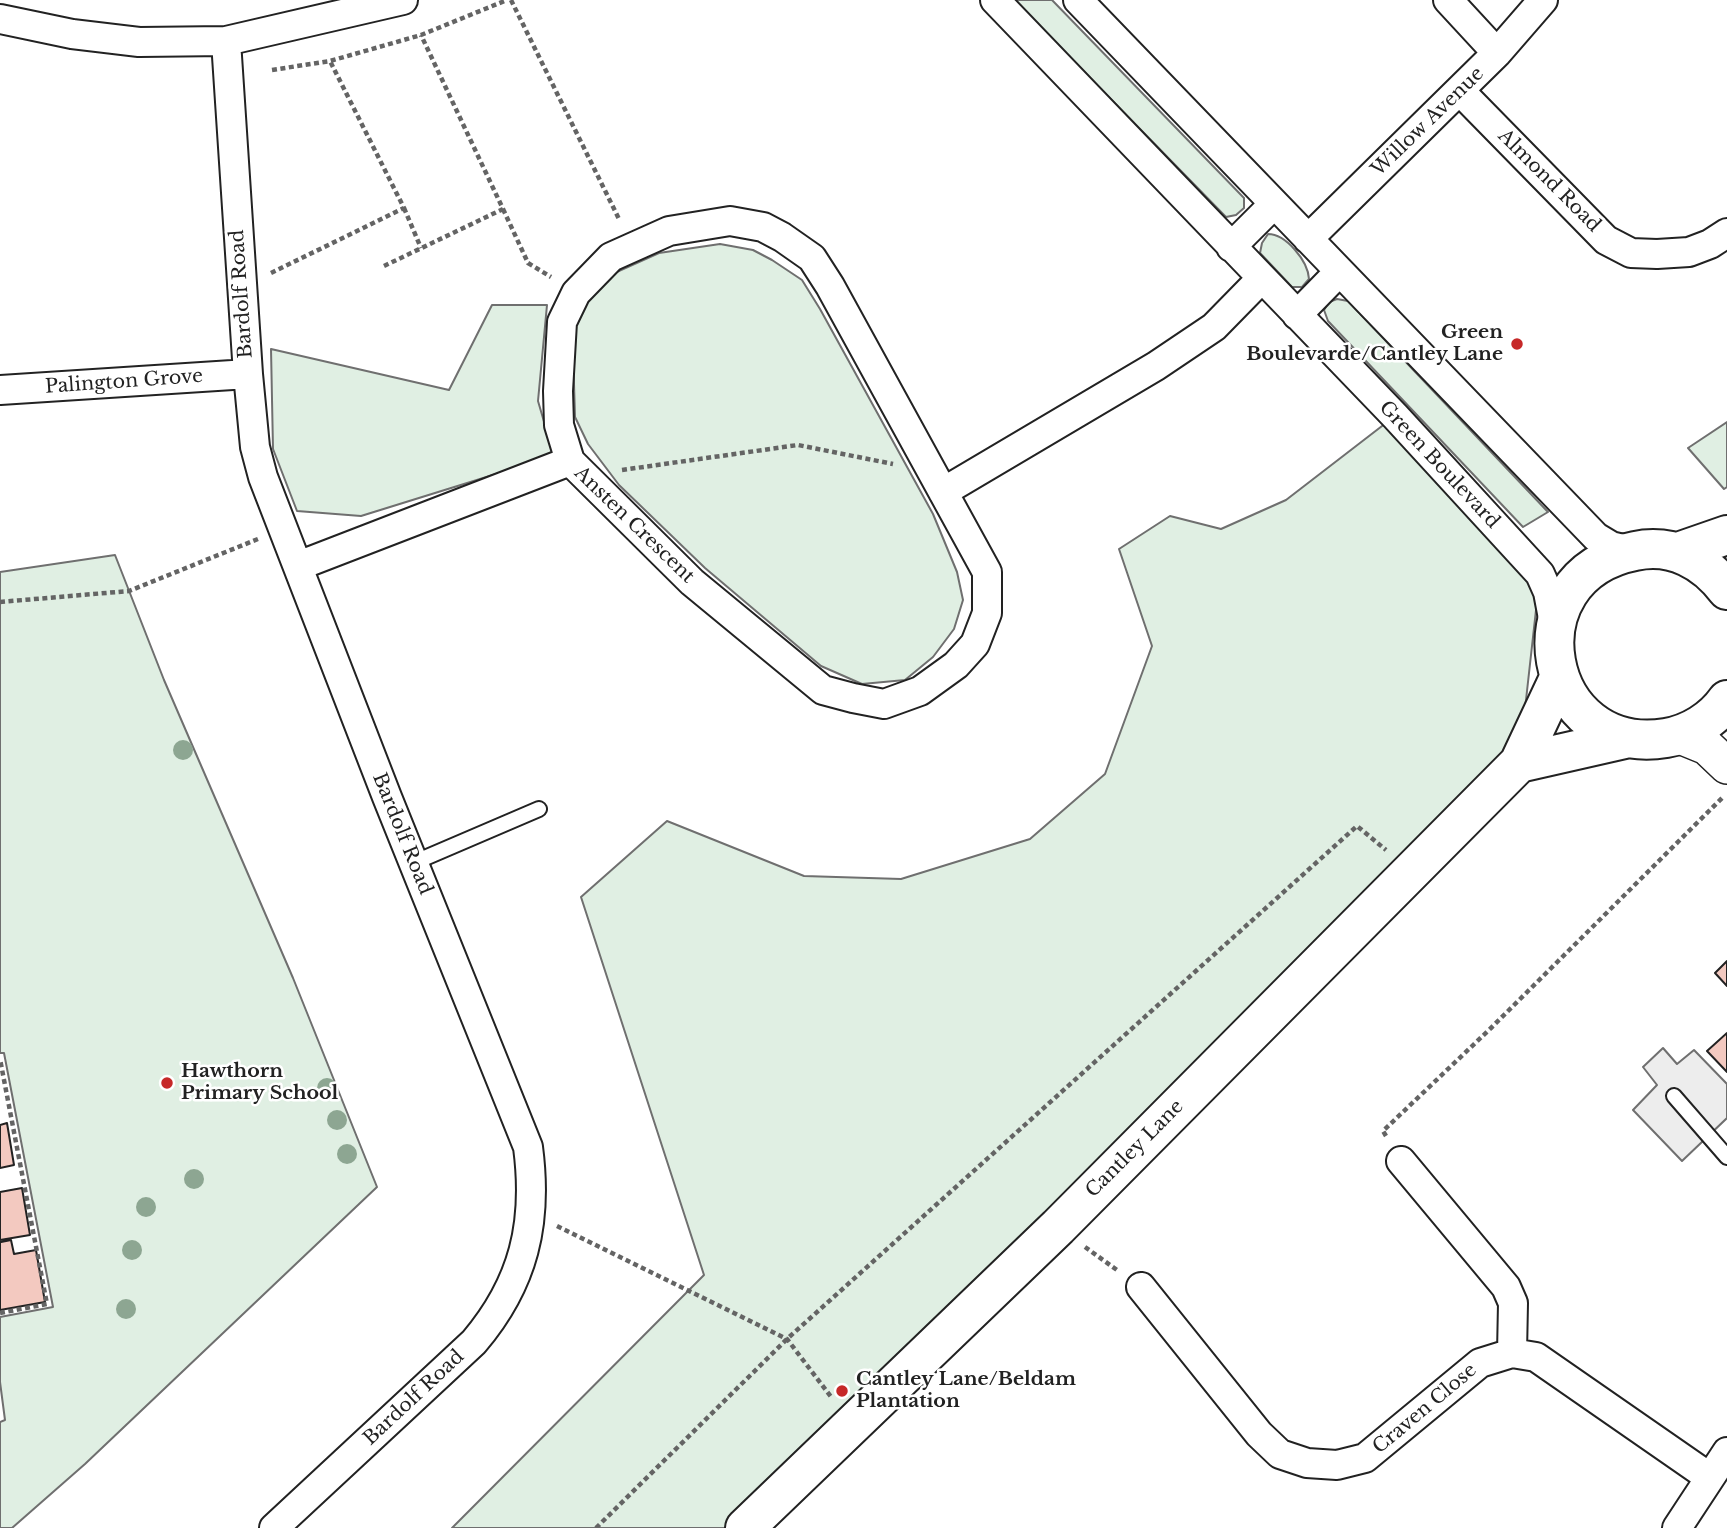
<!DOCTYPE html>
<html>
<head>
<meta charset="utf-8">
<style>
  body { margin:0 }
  canvas { display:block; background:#fff }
</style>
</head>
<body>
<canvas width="1727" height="1528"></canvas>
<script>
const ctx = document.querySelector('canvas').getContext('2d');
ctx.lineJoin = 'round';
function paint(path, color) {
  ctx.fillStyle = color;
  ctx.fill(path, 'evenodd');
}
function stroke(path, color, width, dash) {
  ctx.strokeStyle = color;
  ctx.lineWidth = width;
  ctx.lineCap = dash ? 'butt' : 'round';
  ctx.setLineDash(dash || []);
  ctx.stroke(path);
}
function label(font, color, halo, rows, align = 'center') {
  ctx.font = font + ' "Libre Baskerville",serif';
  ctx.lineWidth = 5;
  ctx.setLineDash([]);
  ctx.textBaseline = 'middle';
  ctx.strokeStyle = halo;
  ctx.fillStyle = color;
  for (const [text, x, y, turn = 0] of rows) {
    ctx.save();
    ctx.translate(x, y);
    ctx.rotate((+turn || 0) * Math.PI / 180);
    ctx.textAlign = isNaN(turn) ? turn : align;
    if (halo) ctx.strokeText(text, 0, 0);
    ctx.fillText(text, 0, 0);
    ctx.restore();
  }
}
const green = new Path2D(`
  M1014 0H1052L1244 198V208L1236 215 1226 217Z
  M1268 234C1286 234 1308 261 1309 279L1302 287H1292L1260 253 1262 243Z
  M720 244 753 250 772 260 802 280 820 309 933 514 957 572 963 600 954 629 933 657 905 680 862 684 821 666 705 568 619 485 588 444 575 417 573 351 576 319 601 279 659 253Z
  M1337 299 1348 301 1548 512 1523 527 1328 321 1324 310 1329 302Z
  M492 305H547L538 401 554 456 361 516 297 511 273 449 271 349 449 390Z
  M1395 416 1540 574 1519 763 739 1528H452L704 1275 581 897 667 821 804 876 901 879 1030 839 1105 774 1152 646 1119 549 1170 516 1221 529 1286 500Z
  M1727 422V487L1724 489 1688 448Z
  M115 555 164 680 293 978 377 1187 85 1464 12 1528H0V1422L5 1420 0 1382V1317L53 1307 4 1053H0V572Z`);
const parking = new Path2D(`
  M1663 1048 1677 1064 1694 1050 1727 1084V1118L1682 1161 1633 1110 1657 1085 1643 1067Z`);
const building = new Path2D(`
  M1727 961V986L1715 973Z
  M1727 1033V1072L1707 1051Z
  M7 1123 14 1165 0 1168V1125Z
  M22 1188 30 1235 0 1240 1 1242 11 1240 14 1254 36 1250 45 1302 0 1310V1192Z`);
const path = new Path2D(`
  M511 0 620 221
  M272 70 330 61 421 35 507 0
  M404 208 421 248
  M503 209 528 263 551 277
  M384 266 503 209 421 35
  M271 273 404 208 330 61
  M622 470 798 445 893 464
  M0 602 129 591 258 539
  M1386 1136 1383 1131 1491 1028 1722 798
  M557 1226 787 1339 832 1398
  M1085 1247 1117 1270
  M0 1313 47 1304 0 1059
  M596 1528 787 1339 1357 826 1386 850`);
const service = new Path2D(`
  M413 863 539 809
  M1674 1096 1727 1157`);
const minor = new Path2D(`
  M995 0 1395 416 1540 574 1548 592 1555 629
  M1078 0 1596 537 1611 546 1632 551
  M1448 0 1497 53
  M0 19 72 34 139 42 226 41 403 0
  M226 41 248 374 255 447 263 477 387 797 528 1147C538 1223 524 1283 474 1342L274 1528
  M1460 91 1606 240 1631 253 1657 254 1689 252 1710 244 1727 233
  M730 221 763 227 782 237 812 258 830 286 987 572V613L975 644 956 665 920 691 884 704 853 698 823 690 692 582 570 461 559 425 558 391 562 322 576 293 611 257 669 231Z
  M1308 239 1497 53 1543 0
  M1231 247 1274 204
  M1297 315 1339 272
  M0 390 248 374
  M943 492 1156 366 1214 327 1261 279
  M298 566 570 461
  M1401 1161 1506 1287 1513 1303 1512 1353
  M1141 1287 1259 1434 1280 1454 1307 1463 1337 1465 1365 1458 1480 1363 1512 1353 1536 1357 1709 1477
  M1677 1528 1727 1452`);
const tertiary = new Path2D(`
  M1680 736 1707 747 1727 766`);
const secondary = new Path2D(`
  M1678 552 1727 535
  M1727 590C1705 561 1673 543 1635 551 1507 576 1542 758 1666 738 1690 734 1713 720 1727 700
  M1519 763 1629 738
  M745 1528 1058 1227 1519 763 1559 678`);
const trees = [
  [183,750],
  [327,1088],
  [337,1120],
  [347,1154],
  [194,1179],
  [146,1207],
  [132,1250],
  [126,1309]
];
const markers = [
  [1517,344,7,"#c62828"],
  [167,1083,7,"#c62828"],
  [842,1391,7,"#c62828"]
];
const streetNames = [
  ["Willow Avenue",1428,122,-44],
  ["Almond Road",1549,181,45],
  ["Bardolf Road",242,294,-94],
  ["Palington Grove",124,382,-4],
  ["Green Boulevard",1439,465,47],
  ["Ansten Crescent",634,525,44],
  ["Bardolf Road",402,834,68],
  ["Cantley Lane",1135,1149,-45],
  ["Bardolf Road",414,1398,-43],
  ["Craven Close",1425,1409,-40]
];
const poiNames = [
  ["Green",1503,333,"right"],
  ["Boulevarde/Cantley Lane",1503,355,"right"],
  ["Hawthorn",181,1072],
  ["Primary School",181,1094],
  ["Cantley Lane/Beldam",856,1380],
  ["Plantation",856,1402]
];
paint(green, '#e0efe3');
stroke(green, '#6f6f6f', 2);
paint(parking, '#ededed');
stroke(parking, '#6f6f6f', 2);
paint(building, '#f3c9c0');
stroke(building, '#222', 2);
stroke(service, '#222', 18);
stroke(minor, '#222', 32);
stroke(tertiary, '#222', 38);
stroke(secondary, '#222', 42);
stroke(path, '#646464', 4.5, [5, 3.5]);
stroke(service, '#fff', 14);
stroke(minor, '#fff', 28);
stroke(tertiary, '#fff', 35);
stroke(secondary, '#fff', 38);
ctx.fillStyle = '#8da692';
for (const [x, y] of trees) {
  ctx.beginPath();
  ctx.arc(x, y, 10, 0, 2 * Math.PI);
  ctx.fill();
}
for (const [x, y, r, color] of markers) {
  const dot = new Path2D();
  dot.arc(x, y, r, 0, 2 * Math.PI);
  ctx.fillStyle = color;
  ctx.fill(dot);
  stroke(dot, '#fff', 2.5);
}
label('19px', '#222', '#fff', streetNames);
label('bold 19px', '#222', '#fff', poiNames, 'left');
</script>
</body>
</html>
